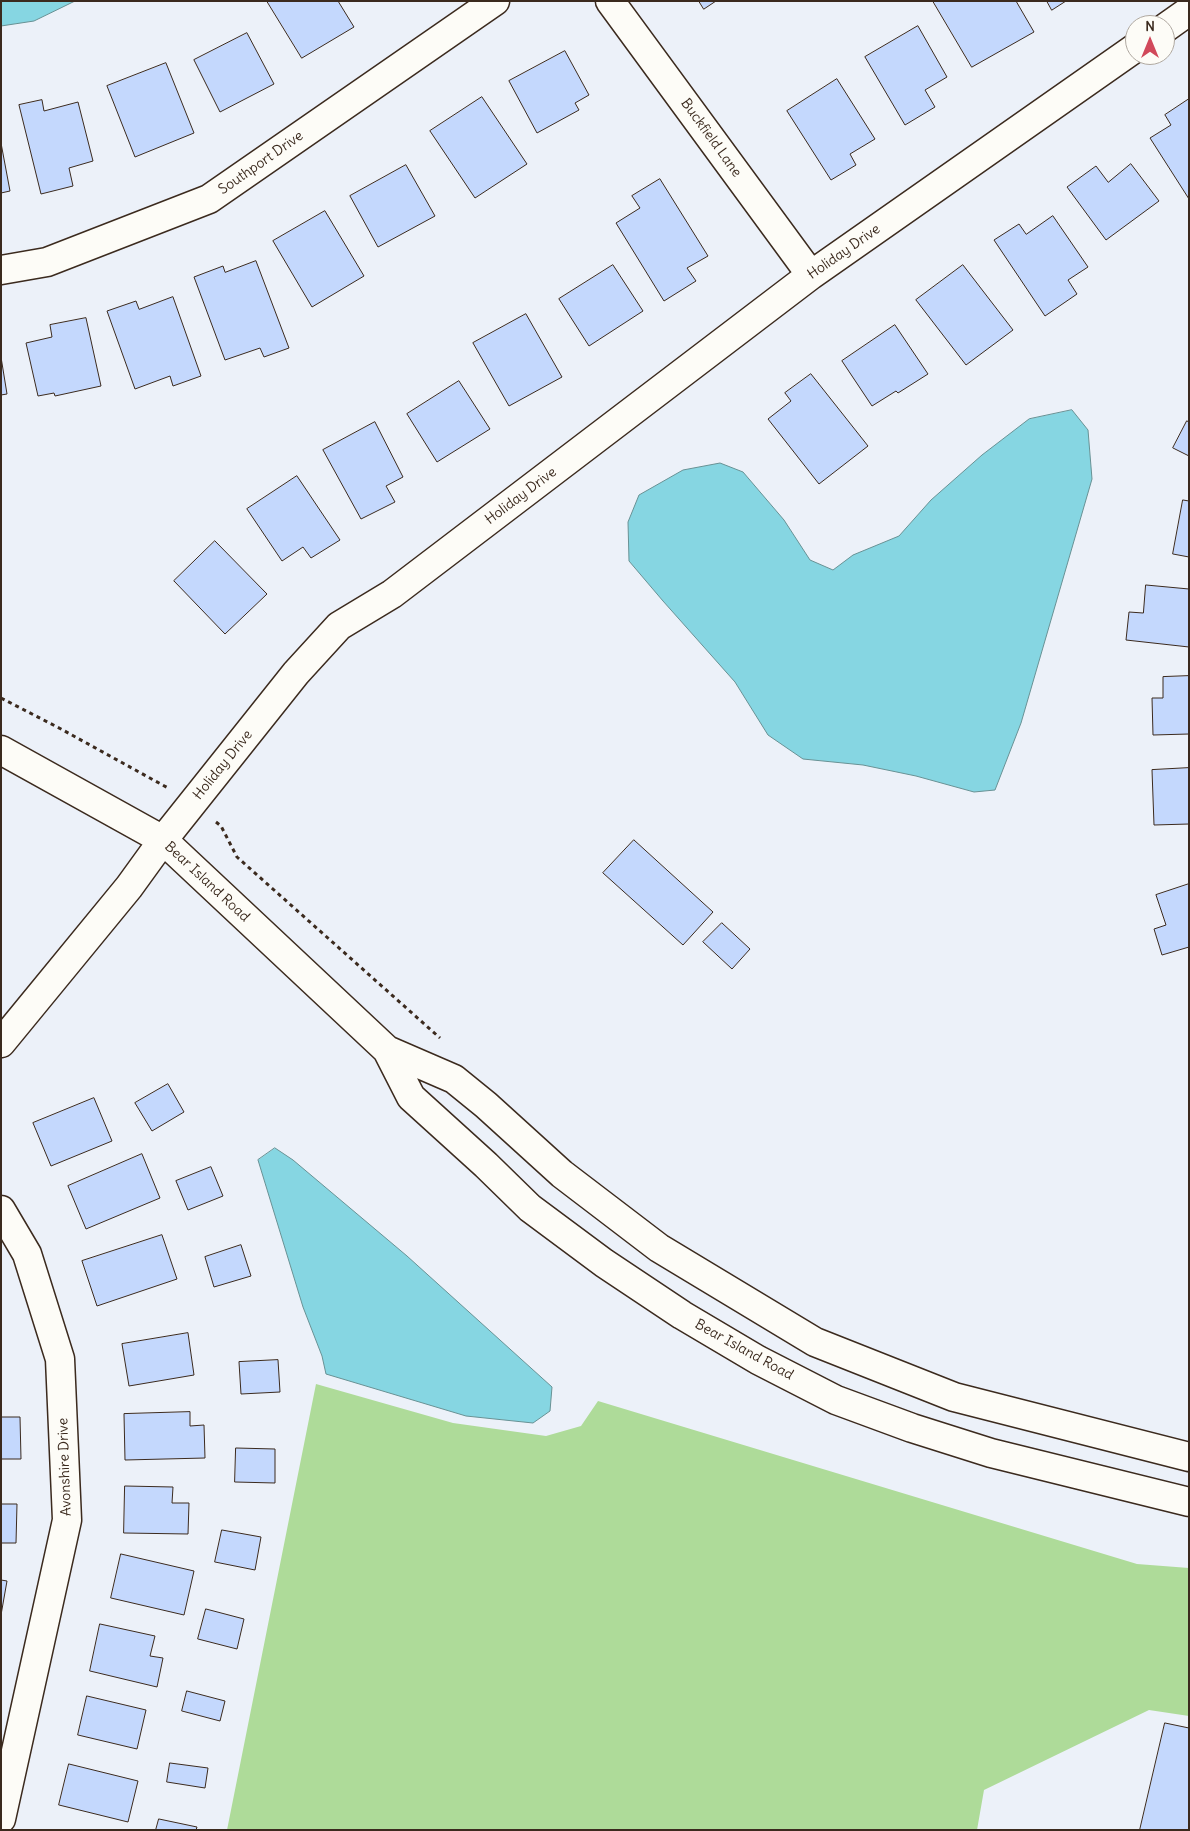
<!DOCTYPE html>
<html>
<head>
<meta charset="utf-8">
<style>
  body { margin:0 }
  #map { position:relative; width:1190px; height:1831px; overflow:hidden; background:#ecf1f9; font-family:Delius,sans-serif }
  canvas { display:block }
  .frame { position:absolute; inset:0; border:2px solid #3b2a1e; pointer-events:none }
  .north { position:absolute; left:1125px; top:15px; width:50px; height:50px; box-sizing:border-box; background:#fdfcf7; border:1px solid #afa8a0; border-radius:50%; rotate:0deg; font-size:14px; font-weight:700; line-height:20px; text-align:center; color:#3b2a1e }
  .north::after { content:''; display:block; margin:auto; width:18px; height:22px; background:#d1495b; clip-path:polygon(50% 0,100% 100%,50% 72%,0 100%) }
</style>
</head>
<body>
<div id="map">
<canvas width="1190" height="1831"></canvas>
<div class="frame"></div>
<div class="north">N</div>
</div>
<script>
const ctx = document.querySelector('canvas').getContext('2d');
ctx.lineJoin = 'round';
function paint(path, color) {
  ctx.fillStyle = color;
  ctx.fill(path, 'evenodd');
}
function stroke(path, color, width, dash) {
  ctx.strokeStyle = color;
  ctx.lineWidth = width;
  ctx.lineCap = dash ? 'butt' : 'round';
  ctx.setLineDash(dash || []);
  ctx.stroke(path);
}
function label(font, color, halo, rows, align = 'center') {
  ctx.font = font + ' Delius,sans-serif';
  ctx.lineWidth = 5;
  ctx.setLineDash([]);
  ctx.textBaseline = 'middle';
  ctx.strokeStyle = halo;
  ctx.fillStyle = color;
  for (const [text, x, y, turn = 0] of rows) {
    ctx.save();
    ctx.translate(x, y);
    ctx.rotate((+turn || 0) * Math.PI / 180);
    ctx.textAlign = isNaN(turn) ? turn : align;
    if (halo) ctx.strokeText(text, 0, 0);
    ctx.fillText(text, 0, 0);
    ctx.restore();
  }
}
const green = new Path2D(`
  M316 1384 453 1423 546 1436 581 1426 598 1401 1137 1564 1189 1568V1716L1149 1710 984 1790 977 1830H227Z`);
const water = new Path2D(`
  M1 1H75L34 21 1 26Z
  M1072 410 1088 430 1092 479 1021 723 995 790 974 792 916 776 863 765 803 759 768 735 735 682 663 601 629 561 628 522 639 495 683 470 720 463 743 472 784 520 810 560 833 570 853 555 899 536 931 500 982 455 1029 419Z
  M275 1148 293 1160 407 1256 552 1387 550 1411 533 1423 466 1416 326 1374 322 1356 303 1307 258 1160Z`);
const building = new Path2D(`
  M267 1H338L354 27 302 58Z
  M699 1H716L704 9Z
  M933 1H1016L1034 32 972 67Z
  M1047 1H1066L1052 10Z
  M918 26 947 77 925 90 935 107 905 125 865 57Z
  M247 33 274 84 220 112 194 60Z
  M565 51 589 95 575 103 579 110 537 133 509 81Z
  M166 63 194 133 135 157 107 86Z
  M837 79 875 139 850 154 856 165 831 180 787 111Z
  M482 97 527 164 475 198 430 131Z
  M1189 99V199L1150 138 1171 125 1165 115Z
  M42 100 44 111 78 102 93 161 69 168 73 186 41 194 19 105Z
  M1 143 10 191 1 193Z
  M1131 164 1159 201 1106 240 1067 187 1096 166 1108 182Z
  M406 165 435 216 378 247 350 196Z
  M660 179 708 256 687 268 696 281 664 301 616 223 640 208 632 196Z
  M325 211 364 276 312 307 273 241Z
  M1053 216 1088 267 1068 280 1077 294 1045 316 994 240 1019 224 1026 234Z
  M256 261 289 348 264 357 260 348 225 360 194 277 223 266 225 272Z
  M613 265 643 311 589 346 559 299Z
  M963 265 1013 330 966 365 916 300Z
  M173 297 201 376 173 386 170 376 135 389 107 311 136 301 139 309Z
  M526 314 562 377 509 406 473 343Z
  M86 318 101 386 55 396 54 393 38 396 26 343 52 337 50 325Z
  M895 325 928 374 898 393 896 391 872 406 842 361Z
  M1 357 7 394 1 395Z
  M811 374 868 446 819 484 768 419 791 401 785 393Z
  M459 381 490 429 437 462 407 414Z
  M1187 421 1189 422V456L1173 448Z
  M375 422 403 477 386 486 395 502 361 519 323 450Z
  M297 476 340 540 311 558 303 547 282 561 247 509Z
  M1183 500 1189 501V557L1173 554Z
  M215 541 267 594 225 634 174 581Z
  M1146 585 1189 589V647L1126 640 1129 612 1143 613Z
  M1189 676V734L1153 735 1152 698H1163V677Z
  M1189 768V824L1154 825 1152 770Z
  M634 840 713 912 683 945 603 873Z
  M1189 884V947L1162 955 1154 929 1166 925 1156 895Z
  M722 923 750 949 732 969 703 942Z
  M168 1084 184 1112 152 1131 135 1103Z
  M94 1098 112 1141 51 1166 33 1123Z
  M142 1154 160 1198 86 1229 68 1186Z
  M211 1167 223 1196 188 1210 176 1181Z
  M162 1235 177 1279 97 1306 82 1261Z
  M241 1245 251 1276 214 1287 205 1257Z
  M188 1333 194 1375 129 1386 122 1344Z
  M278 1360 280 1392 241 1394 239 1362Z
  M190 1412V1426L204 1425 205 1458 125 1460 124 1414Z
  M1 1417H20L21 1459H1Z
  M236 1448 275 1449V1483L235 1482Z
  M125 1486 173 1487 172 1503H189L188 1534 124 1533Z
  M1 1504H17L16 1543H1Z
  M222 1530 261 1537 255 1570 215 1562Z
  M121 1554 194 1571 184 1615 111 1598Z
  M1 1580 7 1581 1 1615Z
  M206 1609 244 1619 237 1649 198 1639Z
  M100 1624 155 1636 150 1656 163 1658 157 1687 90 1671Z
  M187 1691 225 1701 220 1721 182 1711Z
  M87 1696 146 1710 137 1749 78 1735Z
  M1165 1723 1189 1728V1830H1140Z
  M170 1763 208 1768 205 1788 167 1782Z
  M69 1764 138 1781 128 1822 59 1805Z
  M159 1819 197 1827 196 1830H156Z`);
const path = new Path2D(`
  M1 698 61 729 168 788
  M216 822 221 826 237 857 440 1038`);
const minor = new Path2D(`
  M610 1 811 275
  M1165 28 1189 11
  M1 270 47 262 209 199 495 1
  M1 750 163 840 387 1050 454 1079 486 1105 562 1174 659 1248 815 1342 954 1397 1189 1457
  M1 1043 129 887 163 840 296 673 339 626 392 594 811 275 1135 48
  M387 1050 411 1097 486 1165 530 1208 604 1263 682 1315 758 1360 836 1400 912 1428 991 1453 1189 1502
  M1 1210 27 1254 60 1359 67 1520 1 1819`);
const streetNames = [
  ["Buckfield Lane",711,138,54],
  ["Southport Drive",261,163,-35],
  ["Holiday Drive",844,252,-35],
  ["Holiday Drive",521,496,-37],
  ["Holiday Drive",223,765,-51],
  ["Bear Island Road",207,882,43],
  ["Bear Island Road",744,1350,29],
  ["Avonshire Drive",65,1467,-92]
];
paint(green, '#aedb99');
paint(water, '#86d6e2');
stroke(water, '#689194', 1);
paint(building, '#c4d8fd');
stroke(building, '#3b2a1e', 1);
stroke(minor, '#3b2a1e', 31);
stroke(path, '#3b2a1e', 3, [4, 4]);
stroke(minor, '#fdfcf7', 28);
label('14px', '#3b2a1e', '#fdfcf7', streetNames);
</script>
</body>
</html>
